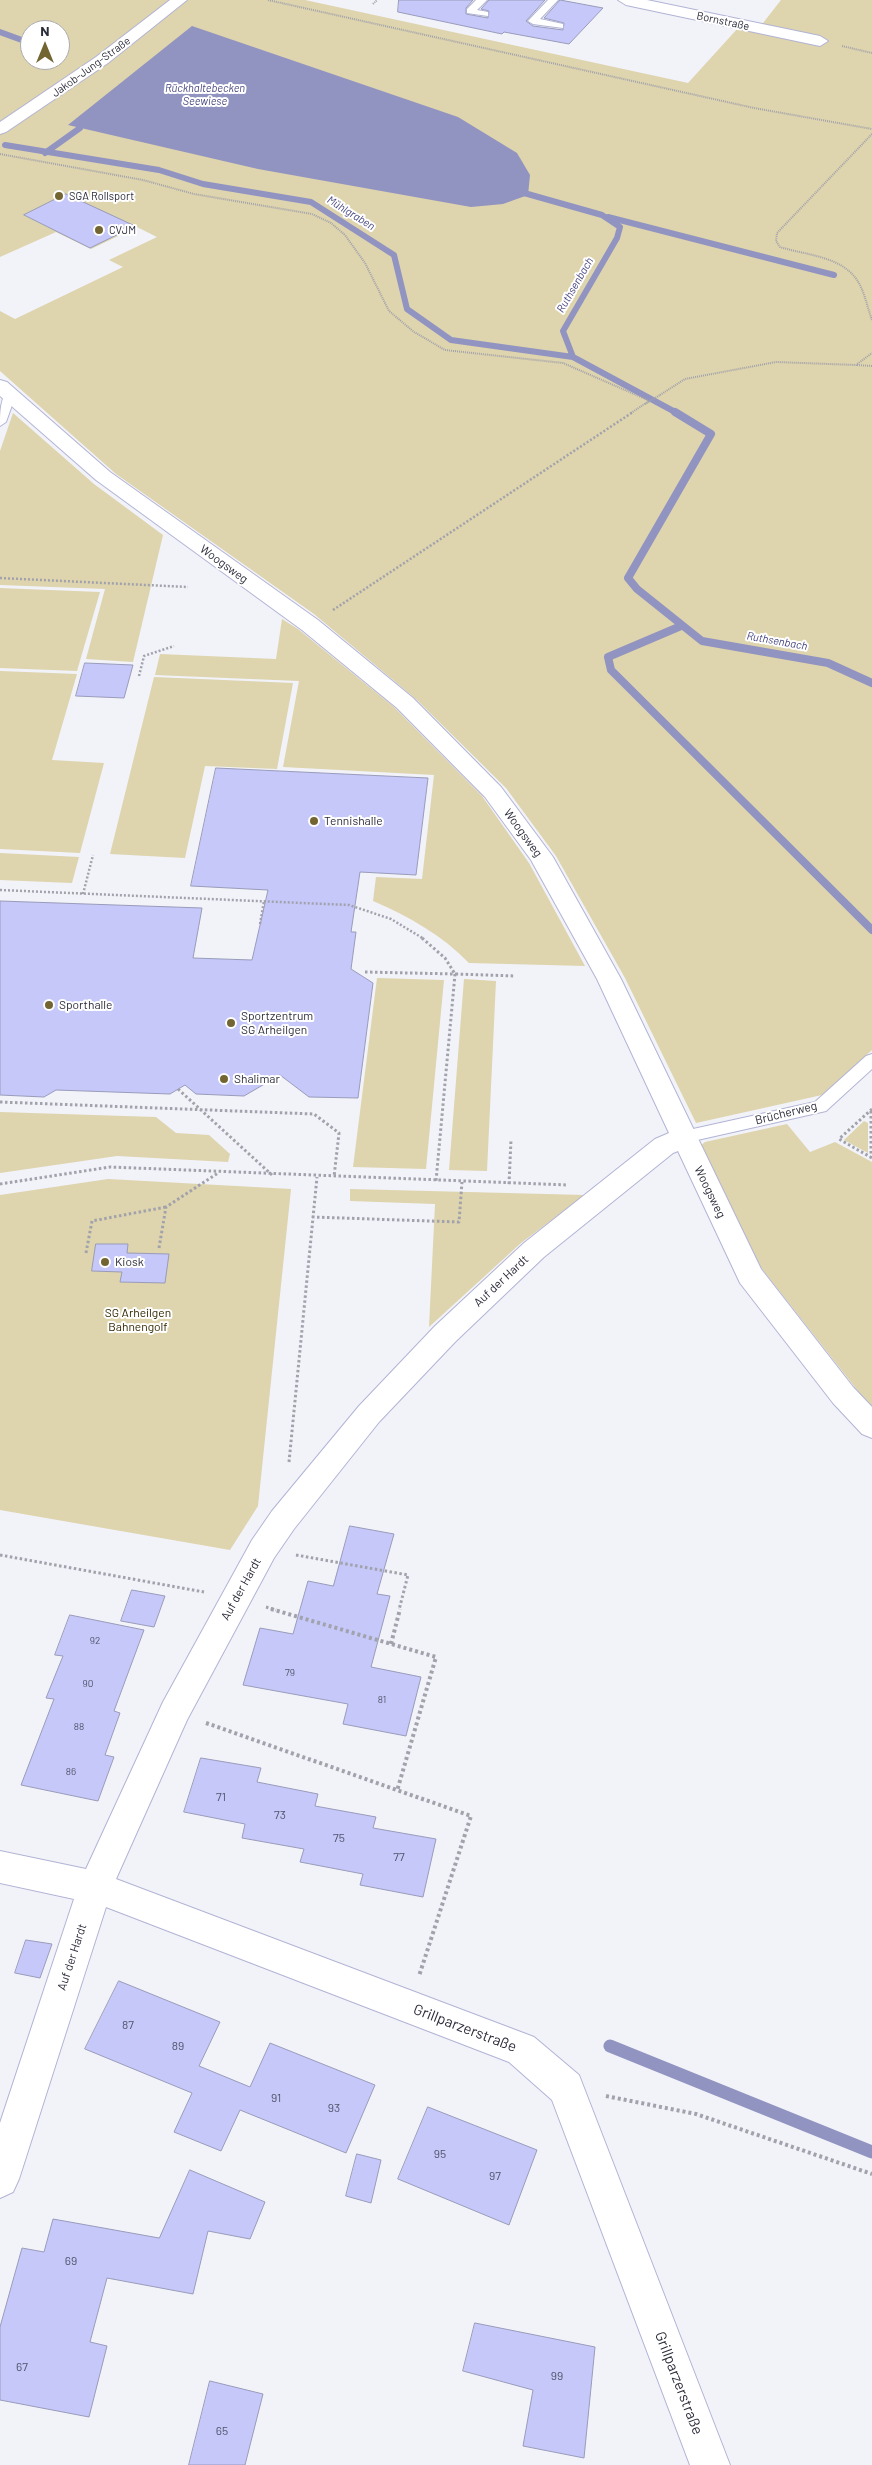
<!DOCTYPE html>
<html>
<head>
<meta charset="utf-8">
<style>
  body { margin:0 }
  #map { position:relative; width:872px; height:2465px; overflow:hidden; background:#f2f2f9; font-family:Barlow,sans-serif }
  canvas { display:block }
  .north { position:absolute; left:20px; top:20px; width:50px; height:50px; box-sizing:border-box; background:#fff; border:1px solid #ababb0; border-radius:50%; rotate:0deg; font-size:14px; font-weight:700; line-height:20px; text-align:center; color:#2c2d3a }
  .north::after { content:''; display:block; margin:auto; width:18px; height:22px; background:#736532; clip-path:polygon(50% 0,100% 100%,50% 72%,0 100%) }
</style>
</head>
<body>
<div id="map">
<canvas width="872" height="2465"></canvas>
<div class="north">N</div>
</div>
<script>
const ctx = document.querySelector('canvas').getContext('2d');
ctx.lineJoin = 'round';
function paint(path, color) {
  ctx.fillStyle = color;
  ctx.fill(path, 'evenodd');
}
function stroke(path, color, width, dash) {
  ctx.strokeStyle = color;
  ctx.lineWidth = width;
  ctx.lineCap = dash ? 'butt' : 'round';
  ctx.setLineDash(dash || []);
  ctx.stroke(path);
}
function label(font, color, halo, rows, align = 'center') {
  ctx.font = font + ' Barlow,sans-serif';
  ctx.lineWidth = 4;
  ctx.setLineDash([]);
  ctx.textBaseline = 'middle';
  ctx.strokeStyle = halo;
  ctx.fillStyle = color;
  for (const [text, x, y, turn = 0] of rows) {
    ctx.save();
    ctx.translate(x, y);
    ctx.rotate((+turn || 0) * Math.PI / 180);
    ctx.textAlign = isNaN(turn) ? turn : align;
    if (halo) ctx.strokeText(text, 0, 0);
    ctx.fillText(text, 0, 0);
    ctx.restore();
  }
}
const green = new Path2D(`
  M0 0H305L688 83 738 28 756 32 781 0H872V1050L822 1095 696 1123 625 978 556 856 506 788 417 700 314 614 116 474 0 371V311L15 319 123 267 109 260 157 237 137 227 91 249 56 232 0 257ZM30 30H60V60H30Z
  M13 413 94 484 163 535 133 662 86 659 105 589 0 585V451Z
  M0 588 100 592 77 671 0 668Z
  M282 619 298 629 394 707 482 796 529 863 585 966 469 963C442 935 408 916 373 901L376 877 422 879 434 775 283 767 299 681 155 675 160 654 276 659Z
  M0 671 77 674 52 760 104 763 80 853 0 849Z
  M154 677 293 683 277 769 205 766 185 858 110 854Z
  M0 853 79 857 72 883 0 880Z
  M377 978 444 980 426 1169 353 1167Z
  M464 979 496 981 487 1171 449 1170Z
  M0 1112 156 1117 176 1133 209 1135 230 1154 228 1162 117 1156 0 1173Z
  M864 1121 868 1123V1153L844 1140Z
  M787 1124 810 1152 835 1142 872 1162V1409L762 1269 699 1153V1147L705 1142Z
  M108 1179 291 1189 258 1506 230 1550 0 1510V1195Z
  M350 1189 585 1195 521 1243 429 1327 435 1204 350 1201Z`);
const water = new Path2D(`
  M192 26 458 117 517 153 530 175 528 195 503 204 471 207 258 169 68 125Z`);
const streamFar2 = new Path2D(`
  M0 32 30 43
  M5 145 159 170 203 184 311 202 394 255 407 309 451 340 573 357
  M45 153 80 128
  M517 191 602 215 620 227 617 238 563 331 573 357 677 413
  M608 217 834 275`);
const streamFar1 = new Path2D(`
  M675 412 711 434 628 578 637 589 702 641 828 663 872 683
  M681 626 608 657 611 670 872 930`);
const stream = new Path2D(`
  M610 2046 872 2152`);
const building = new Path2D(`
  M399 0H473L466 8V14L488 18 489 11 481 9 489 0H545L526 21 533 26 563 30 564 23 544 18 560 0 603 8 569 44 504 32 502 34 398 12Z
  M66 194 135 226 90 248 24 215Z
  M85 663 133 665 124 698 76 696Z
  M216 768 428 778 416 875 360 872 351 932H356L351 969 373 983 358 1098 309 1097 280 1075 244 1096 196 1094 185 1085 170 1094 56 1090 44 1097 0 1095V901L202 908 193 958 252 960 268 890 191 886Z
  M96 1244H128L127 1253 169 1254 165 1283 120 1282 122 1272 92 1271Z
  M350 1526 394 1534 377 1594 390 1596 371 1667 421 1677 406 1736 343 1724 348 1704 243 1685 260 1628 293 1634 308 1581 333 1586Z
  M132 1590 165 1596 154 1627 121 1621Z
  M70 1615 144 1630 114 1711 120 1713 105 1755 114 1757 98 1801 21 1785 54 1699 46 1698 63 1656 55 1655Z
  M201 1758 261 1768 257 1782 318 1794 315 1806 376 1817 373 1828 436 1839 423 1897 360 1885 363 1874 300 1862 304 1849 242 1838 245 1824 184 1812Z
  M26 1940 52 1944 40 1978 15 1973Z
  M119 1981 220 2022 199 2066 250 2087 270 2043 375 2085 346 2153 240 2110 221 2151 174 2132 192 2093 85 2049Z
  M428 2107 537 2150 509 2225 398 2179Z
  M357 2154 381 2160 371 2203 346 2196Z
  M190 2170 265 2202 250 2239 208 2231 193 2294 107 2278 90 2342 107 2346 89 2417 0 2400V2327L22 2248 44 2252 53 2219 159 2238Z
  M475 2323 595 2347 584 2458 523 2446 533 2390 463 2371Z
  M210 2381 263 2394 245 2465H189Z`);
const pathFar3 = new Path2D(`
  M268 0 754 108 872 129
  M373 4 377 0
  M842 46 872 53
  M872 134 777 233 776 241 780 247C805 255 841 256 857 280 865 292 867 307 872 320
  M0 154 143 180 194 194 312 214 331 223 345 235 365 263 389 311 414 332 445 350 563 363 650 401
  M857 365 872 366
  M660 395 685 379 776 362 856 365 872 353
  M631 413 649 401`);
const pathFar2 = new Path2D(`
  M0 578 188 587
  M333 610 633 412
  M139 676 144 656 174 646
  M0 890 349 905 391 919 424 939
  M83 894 93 855
  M260 924 264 901`);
const pathFar1 = new Path2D(`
  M422 938 445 958 455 974 515 976
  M365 972 455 974 436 1181
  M178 1089 272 1175
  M0 1102 314 1114 339 1133 334 1177
  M872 1109 839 1139 872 1158
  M871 1111V1158
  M0 1184 110 1167 568 1185
  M509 1184 511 1140
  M312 1217 459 1222 462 1182
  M159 1248 166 1207 218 1173
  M86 1253 92 1221 166 1207
  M289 1462 317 1177
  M0 1555 204 1592
  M296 1555 408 1575 399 1610
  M266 1607 276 1610`);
const path = new Path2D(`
  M271 1609 436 1657 397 1791
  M391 1644 400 1609
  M206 1723 471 1816 419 1976
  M606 2096 696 2114 872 2174`);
const lane = new Path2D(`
  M476 0H487L477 10 488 12V16L467 13V9Z
  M548 0H558L540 19 563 24V28L533 24 528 21Z
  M10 390 16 394 6 422 0 426C0 415 0 394 10 390Z
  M872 1054V1069L826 1111 684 1143 678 1141 676 1137 678 1133 684 1131 815 1102 866 1056Z`);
const street = new Path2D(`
  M170 0H187L108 63 6 132 0 134V122L96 57Z
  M618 0H647L820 36 828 41 820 46 626 5Z
  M0 380 7 382 110 472 318 620 413 698 501 787 553 857 621 979 761 1269 853 1387 872 1407V1438L862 1434 833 1403 740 1283 678 1151 673 1153 544 1257 455 1342 379 1422 294 1529 274 1558 187 1720 116 1879 534 2037 579 2075 730 2465H690L552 2100 509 2062 106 1907 19 2179 13 2192 0 2198V2123L74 1899 0 1883V1851L86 1869 163 1702 252 1540 272 1511 359 1406 435 1326 524 1243 655 1139 669 1133 597 979 531 860 485 797 397 708 302 630 96 480 0 396Z`);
const pathBridge = new Path2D(`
  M645 404 660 395`);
const markers = [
  [59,196,5,"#736532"],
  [99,230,5,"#736532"],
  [314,821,5,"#736532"],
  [49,1005,5,"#736532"],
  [231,1023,5,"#736532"],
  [224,1079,5,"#736532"],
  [105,1262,5,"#736532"]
];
const numberNames = [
  ["92",95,1641],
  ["79",290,1673],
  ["90",88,1684],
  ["81",382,1700],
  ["88",79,1727],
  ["86",71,1772]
];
const farStreetnames = [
  ["Bornstraße",723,21,12],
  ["Jakob-Jung-Straße",91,67,-36]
];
const farWaternames = [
  ["Rückhaltebecken",205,88],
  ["Seewiese",205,101],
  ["Mühlgraben",351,213,32],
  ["Ruthsenbach",575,285,-60],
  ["Ruthsenbach",777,641,10]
];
const farPoinames = [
  ["SGA Rollsport",69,196],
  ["CVJM",109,230]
];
const streetNames = [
  ["Woogsweg",224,564,36],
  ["Woogsweg",523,833,54],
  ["Brücherweg",786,1113,-14],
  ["Woogsweg",710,1192,64],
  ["Auf der Hardt",501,1281,-43],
  ["Auf der Hardt",241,1589,-61],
  ["Auf der Hardt",72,1957,-72]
];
const poiNames = [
  ["Tennishalle",324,821],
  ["Sporthalle",59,1005],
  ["Sportzentrum",241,1016],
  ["SG Arheilgen",241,1030],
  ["Shalimar",234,1079],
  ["Kiosk",115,1262]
];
const parkNames = [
  ["SG Arheilgen",138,1313],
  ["Bahnengolf",138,1327]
];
const nearNumbernames = [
  ["71",221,1797],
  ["73",280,1815],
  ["75",339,1838],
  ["77",399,1857],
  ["87",128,2025],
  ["89",178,2046],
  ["91",276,2098],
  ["93",334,2108],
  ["95",440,2154],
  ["97",495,2176],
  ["69",71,2261],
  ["67",22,2367],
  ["99",557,2376],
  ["65",222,2431]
];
const nearStreetnames = [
  ["Grillparzerstraße",465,2028,21],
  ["Grillparzerstraße",679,2383,69]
];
paint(green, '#ded4ad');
paint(water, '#9193c1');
stroke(streamFar2, '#9193c1', 6);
stroke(streamFar1, '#9193c1', 8);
stroke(stream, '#9193c1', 13);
paint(building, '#c5c8f9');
stroke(building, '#999bba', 1);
stroke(lane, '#b2b4d5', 2);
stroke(street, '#b2b4d5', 2);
stroke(pathFar3, '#a2a2ac', 2, [1, 1]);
stroke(pathFar2, '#a2a2ac', 2.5, [2, 2]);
stroke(pathFar1, '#a2a2ac', 3, [2.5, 2.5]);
stroke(path, '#a2a2ac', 4, [3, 3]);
paint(lane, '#fff');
paint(street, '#fff');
stroke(pathBridge, '#a2a2ac', 2, [1, 1]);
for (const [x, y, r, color] of markers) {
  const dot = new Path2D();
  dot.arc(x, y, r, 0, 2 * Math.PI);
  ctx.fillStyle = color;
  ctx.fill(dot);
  stroke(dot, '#fff', 2);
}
label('10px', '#52546a', null, numberNames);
label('11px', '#2c2d3a', '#fff', farStreetnames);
label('italic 11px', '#474682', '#fff', farWaternames);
label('11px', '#2c2d3a', '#fff', farPoinames, 'left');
label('12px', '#2c2d3a', '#fff', streetNames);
label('12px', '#2c2d3a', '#fff', poiNames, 'left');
label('12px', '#332800', '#fff', parkNames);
label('12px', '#52546a', null, nearNumbernames);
label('15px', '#2c2d3a', '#fff', nearStreetnames);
</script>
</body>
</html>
